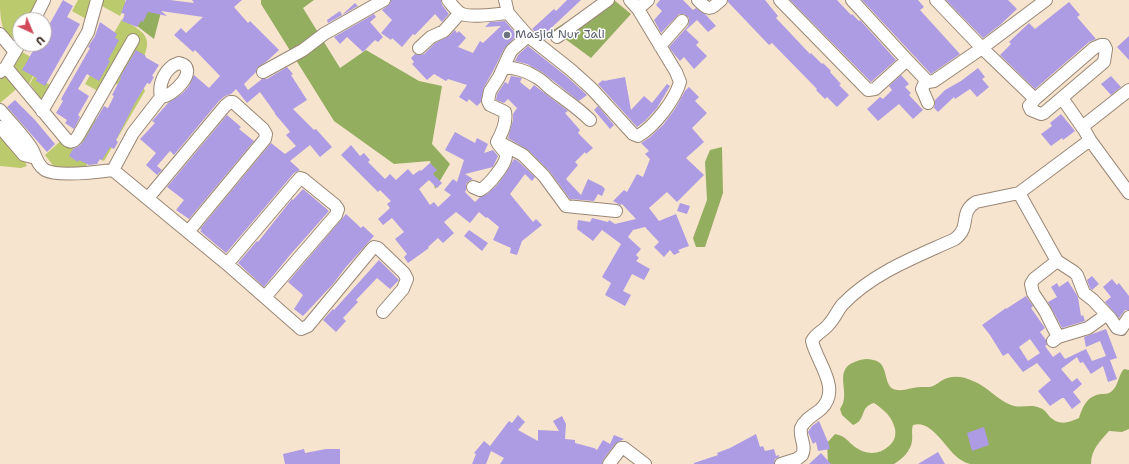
<!DOCTYPE html>
<html>
<head>
<meta charset="utf-8">
<style>
  body { margin:0 }
  #map { position:relative; width:1129px; height:464px; overflow:hidden; background:#f7e4cf; font-family:"Shantell Sans",sans-serif }
  canvas { display:block }
  .north { position:absolute; left:12px; top:12px; width:40px; height:40px; box-sizing:border-box; background:#fff; border:1px solid #b1aaa5; border-radius:50%; rotate:136deg; font-size:11px; font-weight:700; line-height:16px; text-align:center; color:#3b2a1e }
  .north::after { content:''; display:block; margin:auto; width:14px; height:18px; background:#d1495b; clip-path:polygon(50% 0,100% 100%,50% 72%,0 100%) }
</style>
</head>
<body>
<div id="map">
<canvas width="1129" height="464"></canvas>
<div class="north">U</div>
</div>
<script>
const ctx = document.querySelector('canvas').getContext('2d');
ctx.lineJoin = 'round';
function paint(path, color) {
  ctx.fillStyle = color;
  ctx.fill(path, 'evenodd');
}
function stroke(path, color, width, dash) {
  ctx.strokeStyle = color;
  ctx.lineWidth = width;
  ctx.lineCap = dash ? 'butt' : 'round';
  ctx.setLineDash(dash || []);
  ctx.stroke(path);
}
function label(font, color, halo, rows, align = 'center') {
  ctx.font = font + ' "Shantell Sans",sans-serif';
  ctx.lineWidth = 3;
  ctx.setLineDash([]);
  ctx.textBaseline = 'middle';
  ctx.strokeStyle = halo;
  ctx.fillStyle = color;
  for (const [text, x, y, turn = 0] of rows) {
    ctx.save();
    ctx.translate(x, y);
    ctx.rotate((+turn || 0) * Math.PI / 180);
    ctx.textAlign = isNaN(turn) ? turn : align;
    if (halo) ctx.strokeText(text, 0, 0);
    ctx.fillText(text, 0, 0);
    ctx.restore();
  }
}
const green = new Path2D(`
  M0 0H38L27 20H20V32L15 38C0 37 0 13 0 0Z
  M78 0H93L88 20 72 11Z
  M102 0H125V6L120 16 102 6Z
  M122 19C149 35 153 37 140 67L146 56V71L143 87 145 91 104 161 101 160 82 146 80 142 93 117 108 126 126 89 107 79 98 91 85 84Z
  M22 52 40 62 29 84 14 66Z
  M6 74 20 86 0 103V78Z
  M34 76 52 86 44 98H40L30 84Z
  M0 130 23 158 27 166 21 168 0 166Z
  M64 138 87 164 86 168H55L45 155Z`);
const forest = new Path2D(`
  M129 0 161 12 154 39 124 16Z
  M261 0H314L303 8 340 68 366 50 419 81 442 86 432 144 450 164 435 189 430 161 394 164 334 121 261 4Z
  M602 0H614L631 14 591 58 553 30Z
  M722 147 723 193 705 247H696L693 238 707 200 705 162 710 150Z
  M866 359C871 359 876 360 880 363 888 370 884 389 897 390 905 391 913 387 921 387 924 387 928 387 930 387 934 386 938 383 941 381 951 375 962 376 973 381 987 386 997 400 1011 405 1021 409 1031 403 1040 408 1044 409 1047 413 1049 416 1059 426 1068 423 1079 418 1083 406 1087 396 1101 394 1105 394 1109 394 1112 391 1119 385 1118 375 1124 369L1129 370V429L1122 432 1109 431C1100 441 1091 450 1091 464H970C967 463 964 462 961 460 946 451 933 419 913 425 911 431 913 435 912 441 911 451 902 459 894 464H828L827 443 835 434C846 436 847 441 855 447 866 455 879 455 889 446 895 441 896 435 895 429 892 416 884 410 874 403 859 407 867 420 853 425L842 415 840 409C854 391 826 365 866 359Z`);
const building = new Path2D(`
  M63 0 73 6 67 17 80 24 45 86 36 81 37 78 22 70 37 44H44V34Z
  M126 0H170L194 3 192 0H242L234 7 248 23 250 21 279 50 267 61 257 68 256 72 244 84 248 90 262 79H267L287 67 293 74 291 75 307 100 293 109 314 130 316 129 332 147 320 157 310 145 290 161 300 170 294 173 226 253 200 231 202 230 200 229 271 143 285 154 296 146 286 135 290 132 287 128 275 114V113L260 92 247 103 236 89 231 94 225 96 219 101 174 155 170 151 157 166 162 170 157 175 146 165 156 153 140 139 155 123 152 121 168 103 183 93 189 86 194 75 209 88 220 76 195 50 193 52 174 35 181 28 186 33 203 17 161 11 167 16 148 12 143 22 141 21 137 27 122 21 125 14 121 13Z
  M391 0H441L442 5 449 14 442 22 435 14 415 35 413 34 402 47 392 38 391 40 381 33 392 20 382 10 390 4Z
  M567 0H581L548 31 550 34V35L545 40 532 29 554 9 556 11Z
  M660 0H683L693 10 696 8 706 15 716 26 708 32 697 20 686 30 699 42 696 45 707 56 694 69 684 57 680 61 674 54 669 47 688 26 689 22V18L684 14H679L661 33 654 20 662 11 656 5Z
  M728 0H765L778 16 776 18 810 54 811 53 822 64 823 63 831 71 830 72 841 84 839 85 849 95 837 107 827 97 825 99 816 90 817 89 772 43 769 45 728 2Z
  M790 0H837L851 15 852 14 859 21 860 20 896 60 871 82Z
  M862 0H918L924 7 920 10 960 54 931 74Z
  M946 0H1008L1017 9 1000 25 983 38Z
  M1069 2 1080 15 1077 17 1096 39 1089 42 1035 89 1000 55 1011 44 1009 42 1029 23 1035 29Z
  M355 3 358 6 328 23 327 20 340 11 342 15Z
  M374 14 376 17 370 22 383 37 378 42 375 40 363 52 347 37 340 44 334 37Z
  M505 21 517 35 504 49 492 73 484 87 481 102 477 106 469 99 467 102 459 97 467 85 448 79 446 81 434 74 427 80 412 64 414 62 411 58 415 54 420 55 424 54 435 43 449 36 455 30 457 33 459 31 466 38 458 47 473 53 480 41 483 43 501 26 485 27 490 22Z
  M100 22 117 34 115 38 119 40 108 60 110 61 99 81 87 74 78 89 89 96 78 115 80 117 74 129 65 123 67 120 56 113 63 101 61 99 90 48 88 47 95 36Z
  M1129 36V60L1117 47Z
  M528 46 566 76 587 95 579 101 542 72 527 64 515 61 518 55Z
  M136 50 146 56 145 57 159 65 152 76 154 77 150 84 147 83 135 103 116 140 118 142 114 149 110 147 102 160 100 159 97 164 89 165 79 160 78 162 69 156 73 149 79 146 83 142 104 106 108 108 114 96 112 95 121 78 120 77Z
  M978 68 985 77 982 79 989 87 977 97 970 89 955 99 954 97 938 112 934 108 935 104V100L945 90 961 81Z
  M901 75 909 84 905 87 911 93 909 95 923 110 913 119 899 104 878 121 867 109 880 97 883 99 892 90 889 86Z
  M511 76 522 78 520 82 530 90 534 85 568 111 565 113 580 130 578 133 593 148 586 154 585 152 575 162 578 165 566 179 581 195 588 179 602 186 605 189 602 196 598 194 594 201 570 199 550 172 528 150 508 138 513 120V114L517 108 508 99 504 103 496 100 497 94 505 82 508 84Z
  M1111 76 1121 87 1111 95 1101 84Z
  M625 77 631 110 644 96 652 103 667 84 670 86 657 108 645 121 637 127 598 84 603 80 604 81Z
  M689 87 699 97 695 101 707 113 692 128 704 142 686 158 704 175 677 202 667 192 649 208 659 221 676 214 689 246 678 250 680 252 674 255 670 250 664 257 654 247 659 242 645 227 633 230 628 237 641 249 636 255 639 258 636 261 650 269 644 280 632 274 623 291 631 295 625 306 605 295 611 283 602 277 621 244 602 230 593 241 577 229 578 220 590 222 592 218 608 222 609 220 615 224 636 219 622 204 620 205 613 201 624 190 627 192 637 174 643 177 650 159 645 154 649 151 641 143 649 138 663 125 675 109 685 91Z
  M15 100 35 120 55 144 47 152 7 107Z
  M598 106 614 125 610 129 594 110Z
  M1061 114 1075 131 1063 140 1062 138 1051 146 1041 134 1052 126 1050 123Z
  M227 115 241 127 239 129 254 141 189 219 176 210 184 200 167 187Z
  M455 132 475 143 477 138 488 144 484 153 493 150 498 156 493 167 465 174 473 179 469 181 466 184V190L465 192 475 202 480 197 487 194 497 185 506 173 514 159 518 161 535 177 532 181 525 174 510 194 533 222 536 219 542 225 522 241 517 255 510 253 511 248 493 240 499 227 487 217 486 218 479 212 470 223 456 212 444 222 454 233 443 243 438 238 428 247 429 248 408 263 404 257 407 254 395 239 404 232 392 218 383 225 378 219 390 208 387 204 391 201 380 190 378 192 341 155 351 145 360 156 364 153 370 160 368 162 385 179 390 174 396 180 408 169 413 175 420 170 421 171 430 163 437 170 433 174 442 183 437 188 429 180 419 189 430 205 434 202 438 207 451 195 444 190 453 179 457 182 464 160 445 150Z
  M303 189 329 211 290 255 264 287 238 263 257 241 258 242 292 199 293 200Z
  M680 203 690 206 687 214 677 211Z
  M346 214 361 228 363 226 374 236 346 267 333 284 303 316 294 309 303 295 288 282Z
  M469 230 488 243 482 251 464 236Z
  M379 260 399 280 390 289 377 278 356 300 358 302 343 318 346 321 336 332 323 320 333 309 334 310Z
  M1092 276 1099 284 1092 290 1090 288 1087 280Z
  M1112 279 1117 285 1119 283 1129 296V310H1125L1119 318 1105 302 1111 297 1103 287Z
  M1068 281 1078 297 1081 316 1083 315 1085 321 1062 328 1048 302 1057 297 1051 287 1057 283 1059 287Z
  M1026 296 1033 306 1031 308 1045 328 1040 332 1046 340 1047 345 1045 346 1053 357 1060 352 1065 359 1086 349 1092 361 1106 356 1100 341 1086 347 1084 337 1106 329 1117 358 1110 360 1117 379 1108 382 1103 366 1091 374 1083 362 1080 363 1077 357 1061 369 1072 382 1077 378 1082 384 1073 392 1081 402 1072 409 1064 398H1062L1050 406 1038 391 1051 380 1037 363 1023 372 1008 353 1003 356 990 335 982 325 1006 308V309ZM1030 339 1040 353 1028 361 1019 347Z
  M518 415 525 422 518 430 538 441V430L559 431 553 421 562 416 566 424 565 439 575 440V443L594 448 597 450 603 440 610 444 614 435 624 439 615 444 603 460 602 464H500L504 458 491 451 486 464H472L476 454 474 453 484 441 490 446 509 421 512 423Z
  M819 421 828 442 830 449 818 451 816 442 813 444 808 432 812 426Z
  M984 427 989 445 972 451 967 433Z
  M756 434 760 447 763 446 765 451 774 449 776 456 779 455V457L775 459 774 464H694V463L718 455 717 453 730 448Z
  M304 449 305 453 326 449H340V464H285L283 454Z
  M938 452 945 464H918Z
  M821 453 831 464H809Z`);
const minor = new Path2D(`
  M448 0C452 5 456 11 462 14 473 18 496 14 508 13
  M505 0 508 13 528 36 571 70 592 89 633 134 638 136C654 127 675 100 680 82L676 72 638 9 630 0
  M698 0C709 11 710 10 721 0
  M780 0 868 90 875 89 907 60
  M852 0 907 60 928 82 934 81 982 48 1046 0
  M936 0 982 48 1035 99
  M638 9 648 0
  M34 20 44 0
  M0 34 15 52
  M557 37 608 0
  M1101 45H1104L1106 49 1104 62 1044 113 1041 114 1031 110 1029 106 1035 99 1094 48Z
  M660 46 682 21
  M419 48 431 37 444 31 460 13
  M179 63C201 68 173 97 161 97 158 84 165 67 179 63Z
  M6 67 66 139C71 144 75 141 78 136L133 40
  M503 68C514 67 527 71 536 77 542 80 546 85 551 89 564 99 578 108 590 120
  M0 72 6 67 20 43
  M263 72 303 50 324 34 384 0
  M926 80 922 89 928 103
  M1062 98 1085 131 1090 140 1129 193
  M0 110C9 121 25 137 32 149 36 156 37 165 45 170 58 177 98 172 113 170L227 264 301 329 308 326 371 250 374 247 378 248 404 273 407 279 403 289 383 312
  M42 111 88 32 97 0
  M0 127 24 155 36 158
  M1082 127 1129 90
  M499 142 523 155 544 176 566 206 616 211
  M113 170 133 133 161 97
  M473 187 480 190C487 187 507 164 506 155 505 150 499 147 497 142 502 133 507 123 505 112L490 105 488 101 490 91 499 77 510 53 512 50 528 36
  M1019 193 1057 261 1074 272 1077 275 1084 293 1093 300 1111 319 1117 328 1121 329 1129 317
  M148 198 225 106 230 102H233L263 129 266 134 265 139 188 232
  M1057 261 1034 279 1031 284 1033 293 1045 311 1058 337
  M227 264 300 178 303 179 335 205 338 209 336 215 265 297
  M1053 341 1058 337 1088 328 1106 315
  M609 464 621 448H624L645 464
  M781 464 797 459 802 455C807 446 799 438 801 428 804 420 814 415 821 409 842 389 817 363 812 341 816 333 824 331 829 324 835 318 838 309 843 304 874 272 916 257 955 239 972 226 958 213 976 202L1019 193 1090 140`);
const markers = [
  [507,35,4,"#6b7280"]
];
const worshipNames = [
  ["Masjid Nur Jali",515,35]
];
paint(green, '#bbca6c');
paint(forest, '#94ae60');
paint(building, '#ad9be3');
stroke(minor, '#998776', 14);
stroke(minor, '#fff', 12);
for (const [x, y, r, color] of markers) {
  const dot = new Path2D();
  dot.arc(x, y, r, 0, 2 * Math.PI);
  ctx.fillStyle = color;
  ctx.fill(dot);
  stroke(dot, '#fff', 1.5);
}
label('12px', '#5b616d', '#fff', worshipNames, 'left');
</script>
</body>
</html>
